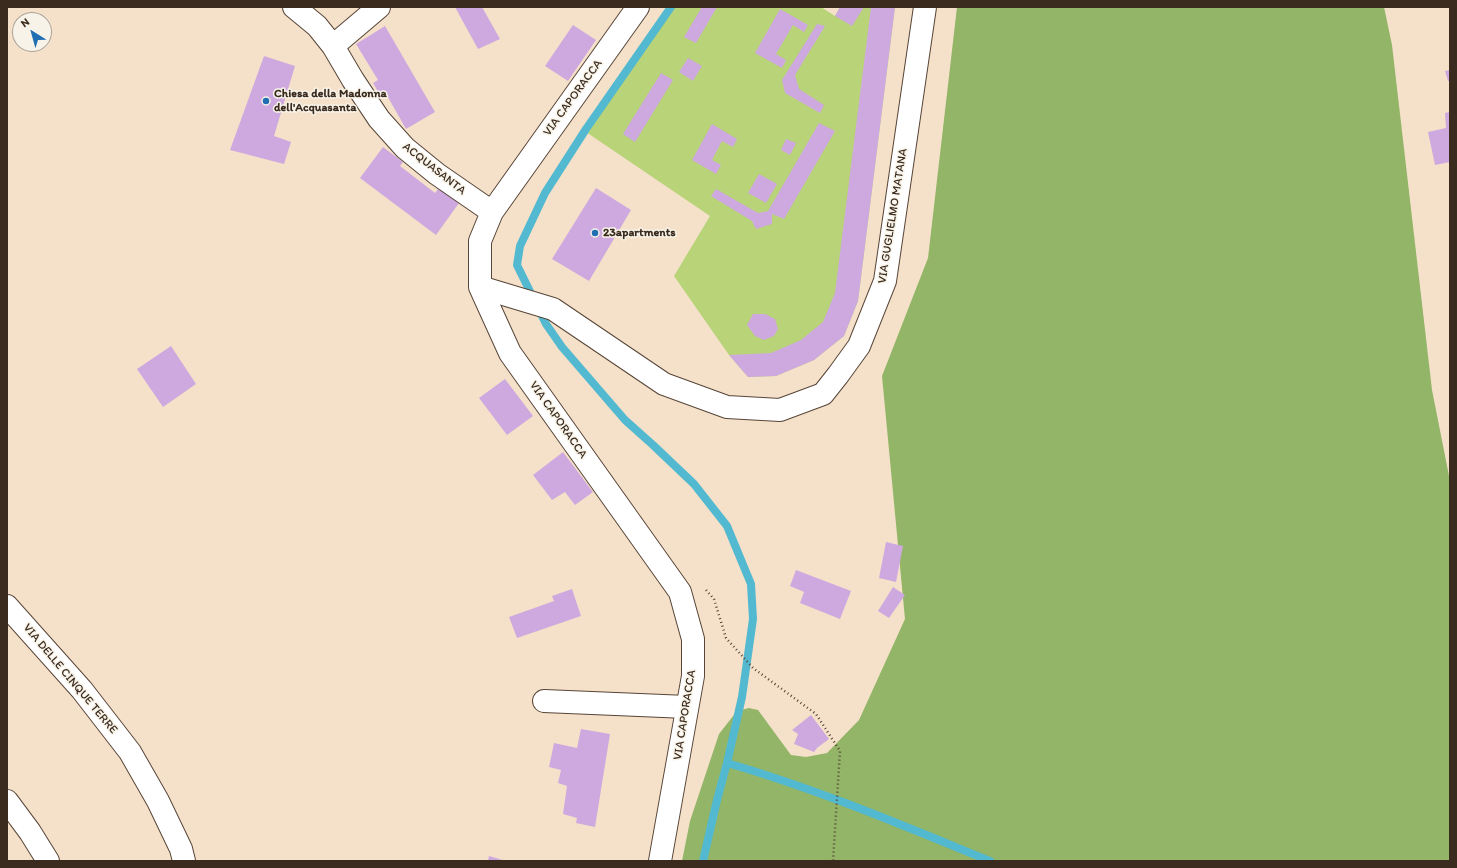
<!DOCTYPE html>
<html>
<head>
<meta charset="utf-8">
<style>
  body { margin:0 }
  #map { position:relative; width:1457px; height:868px; overflow:hidden; background:#f5e1c9; font-family:Itim,sans-serif }
  canvas { display:block }
  .frame { position:absolute; inset:0; border:8px solid #3b2a1e; pointer-events:none }
  .north { position:absolute; left:12px; top:12px; width:40px; height:40px; box-sizing:border-box; background:#f7f3e8; border:1px solid #aca397; border-radius:50%; rotate:323deg; font-size:11px; font-weight:700; line-height:16px; text-align:center; color:#3b2a1e }
  .north::after { content:''; display:block; margin:auto; width:14px; height:18px; background:#1f6fb2; clip-path:polygon(50% 0,100% 100%,50% 72%,0 100%) }
</style>
</head>
<body>
<div id="map">
<canvas width="1457" height="868"></canvas>
<div class="frame"></div>
<div class="north">N</div>
</div>
<script>
const ctx = document.querySelector('canvas').getContext('2d');
ctx.lineJoin = 'round';
function paint(path, color) {
  ctx.fillStyle = color;
  ctx.fill(path, 'evenodd');
}
function stroke(path, color, width, dash) {
  ctx.strokeStyle = color;
  ctx.lineWidth = width;
  ctx.lineCap = dash ? 'butt' : 'round';
  ctx.setLineDash(dash || []);
  ctx.stroke(path);
}
function label(font, color, halo, rows, align = 'center') {
  ctx.font = font + ' Itim,sans-serif';
  ctx.lineWidth = 3;
  ctx.setLineDash([]);
  ctx.textBaseline = 'middle';
  ctx.strokeStyle = halo;
  ctx.fillStyle = color;
  for (const [text, x, y, turn = 0] of rows) {
    ctx.save();
    ctx.translate(x, y);
    ctx.rotate((+turn || 0) * Math.PI / 180);
    ctx.textAlign = isNaN(turn) ? turn : align;
    if (halo) ctx.strokeText(text, 0, 0);
    ctx.fillText(text, 0, 0);
    ctx.restore();
  }
}
const green = new Path2D(`
  M674 7H821L835 16 840 7H895L858 301 844 336 814 360 776 376 748 377 729 355 674 276 710 216 586 132Z`);
const forest = new Path2D(`
  M957 7H1384L1392 45 1432 390 1450 481V861H682L690 821 719 734 737 711 749 708 758 710 791 755 806 757 827 753 859 720 905 619 882 376 928 258Z`);
const stream = new Path2D(`
  M671 7 586 129 545 193 520 246 517 265 546 324 562 347 625 420 653 445 694 484 727 526 751 584 753 619 742 697 727 763 717 800 703 861
  M727 763C817 789 904 826 990 861`);
const building = new Path2D(`
  M455 7H482L500 39 478 49Z
  M702 7H717L696 43 684 37Z
  M840 7H864L852 26 835 16Z
  M871 7H895L858 301 844 336 814 360 776 376 748 377 729 355 771 353 801 340 823 322 835 293Z
  M780 9 808 25 804 32 793 25 776 54 786 60 782 68 755 53Z
  M817 24 825 26 795 75 799 89 824 105 820 113 785 93 782 80Z
  M573 25 596 40 568 81 545 66Z
  M385 26 435 112 406 129 385 92 380 95 373 83 378 80 356 44Z
  M264 56 295 66 274 136 291 142 284 164 230 150Z
  M688 58 702 66 693 81 679 72Z
  M1450 70V81H1448L1445 71Z
  M661 73 673 80 635 142 623 134Z
  M1450 112V162L1435 165 1428 132 1446 128 1445 113Z
  M819 123 835 131 784 219 772 214V224L756 229 752 221 711 196 716 189 758 213 768 211Z
  M712 124 737 139 733 147 722 141 712 160 721 165 716 174 692 160Z
  M786 139 796 143 790 155 781 150Z
  M383 147 403 162 400 166 435 193 439 188 459 203 436 235 360 178Z
  M759 174 777 184 766 203 748 193Z
  M596 188 631 210 589 281 552 259Z
  M753 314H765L775 319 778 329 774 336 764 340 755 336 747 325Z
  M171 346 196 384 163 407 137 369Z
  M505 379 533 416 507 435 479 398Z
  M563 452 593 492 575 505 565 492 552 500 533 475Z
  M886 542 903 546 896 582 879 578Z
  M796 570 851 591 840 619 800 603 804 592 790 586Z
  M893 587 905 595 889 618 878 611Z
  M572 589 581 616 517 638 509 617 554 601 552 596Z
  M811 715 829 739 817 748 814 752 794 744 798 734 792 730Z
  M581 729 610 734 595 827 576 823 577 818 563 814 567 786 558 783 561 770 549 767 554 743 577 748Z
  M489 856 506 861H488Z`);
const path = new Path2D(`
  M706 590 714 599 726 638 753 668 816 714 840 751 833 861`);
const minor = new Path2D(`
  M294 7 317 26 333 46 353 80 379 119 405 148 437 174 492 212
  M638 7 492 212 480 241V287L510 353 680 592 688 621 693 639V676L660 861
  M333 46 379 7
  M480 287 553 309 664 384 727 407 780 410 823 394 838 375 859 346 885 281 925 7
  M544 701 687 707`);
const major = new Path2D(`
  M7 606 82 690 130 752 158 801 181 849 184 861
  M7 801 30 832 48 861`);
const markers = [
  [266,101,4,"#1f6fb2"],
  [595,233,4,"#1f6fb2"]
];
const poiNames = [
  ["Chiesa della Madonna",274,94],
  ["dell'Acquasanta",274,108],
  ["23apartments",603,233]
];
const streetNames = [
  ["VIA CAPORACCA",573,98,-54],
  ["ACQUASANTA",434,169,38],
  ["VIA GUGLIELMO MATANA",893,216,-81],
  ["VIA CAPORACCA",558,420,55],
  ["VIA DELLE CINQUE TERRE",70,679,50],
  ["VIA CAPORACCA",685,715,-81]
];
paint(green, '#b8d378');
paint(forest, '#92b568');
stroke(stream, '#52b9d0', 8);
paint(building, '#cea9df');
stroke(minor, '#574538', 24);
stroke(major, '#574538', 24);
stroke(path, '#574538', 2.5, [1, 3]);
stroke(minor, '#fff', 22);
stroke(major, '#fff', 22);
for (const [x, y, r, color] of markers) {
  const dot = new Path2D();
  dot.arc(x, y, r, 0, 2 * Math.PI);
  ctx.fillStyle = color;
  ctx.fill(dot);
  stroke(dot, '#f7f3e8', 1.5);
}
label('bold 12px', '#3b2a1e', '#f7f3e8', poiNames, 'left');
label('12px', '#3b2a1e', '#f7f3e8', streetNames);
</script>
</body>
</html>
